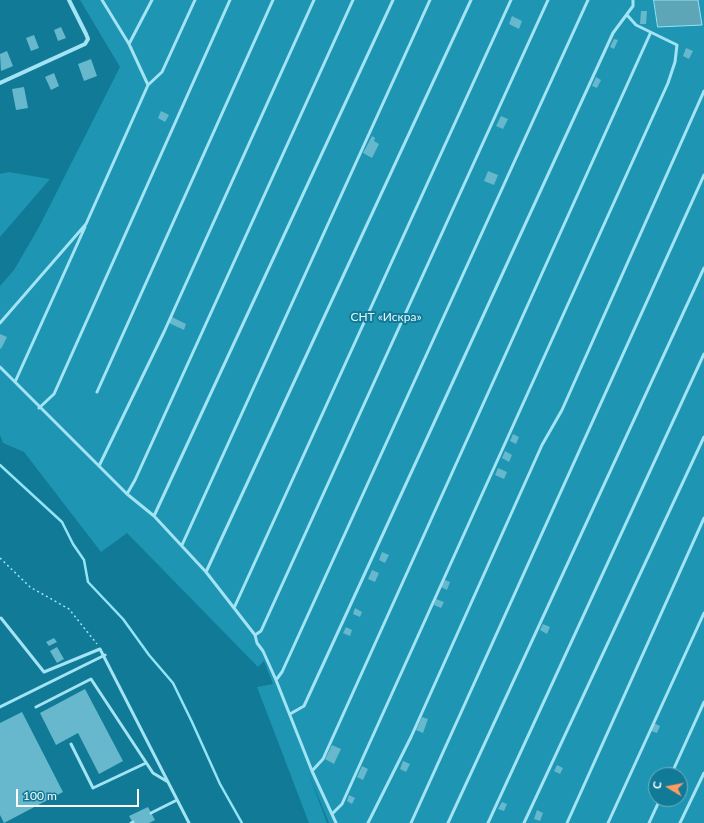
<!DOCTYPE html>
<html>
<head>
<meta charset="utf-8">
<style>
  body { margin:0 }
  #map { position:relative; width:704px; height:823px; overflow:hidden; background:#117a97; font-family:Lato,sans-serif }
  canvas { display:block }
  .north { position:absolute; left:648px; top:767px; width:40px; height:40px; box-sizing:border-box; background:#117a97; border:1px solid #70afc1; border-radius:50%; rotate:280deg; font-size:11px; font-weight:700; line-height:16px; text-align:center; color:#fff }
  .north::after { content:''; display:block; margin:auto; width:14px; height:18px; background:#ff9c64; clip-path:polygon(50% 0,100% 100%,50% 72%,0 100%) }
  .scale { position:absolute; left:16px; top:789px; width:123px; height:18px; box-sizing:border-box; border:2px solid #fff; border-top:0; padding-left:5px; font-size:12px; line-height:14px; white-space:nowrap; color:#fff; -webkit-text-stroke:3px #117a97; paint-order:stroke }
</style>
</head>
<body>
<div id="map">
<canvas width="704" height="823"></canvas>
<div class="north">С</div>
<div class="scale">100 m</div>
</div>
<script>
const ctx = document.querySelector('canvas').getContext('2d');
ctx.lineJoin = 'round';
function paint(path, color) {
  ctx.fillStyle = color;
  ctx.fill(path, 'evenodd');
}
function stroke(path, color, width, dash) {
  ctx.strokeStyle = color;
  ctx.lineWidth = width;
  ctx.lineCap = dash ? 'butt' : 'round';
  ctx.setLineDash(dash || []);
  ctx.stroke(path);
}
function label(font, color, halo, rows, align = 'center') {
  ctx.font = font + ' Lato,sans-serif';
  ctx.lineWidth = 4;
  ctx.setLineDash([]);
  ctx.textBaseline = 'middle';
  ctx.strokeStyle = halo;
  ctx.fillStyle = color;
  for (const [text, x, y, turn = 0] of rows) {
    ctx.save();
    ctx.translate(x, y);
    ctx.rotate((+turn || 0) * Math.PI / 180);
    ctx.textAlign = isNaN(turn) ? turn : align;
    if (halo) ctx.strokeText(text, 0, 0);
    ctx.fillText(text, 0, 0);
    ctx.restore();
  }
}
const green = new Path2D(`
  M80 0H704V823H329L308 772 327 823H309L257 687 273 684 264 661 258 667 127 533 101 552 24 452 3 443 0 435V286L14 270 39 227 120 67ZM656 775H680V799H656Z
  M9 172 50 179 0 237V174Z`);
const water = new Path2D(`
  M654 0H698L702 25 658 27Z`);
const stream = new Path2D(`
  M0 465 62 522 73 544 84 560 88 582 123 619 149 655 173 683 192 722 220 784 242 823`);
const building = new Path2D(`
  M641 11H647L646 24H640Z
  M512 16 522 21 519 29 509 24Z
  M61 27 66 38 58 41 54 30Z
  M34 35 39 48 31 51 26 38Z
  M614 39 618 40 614 49 610 47Z
  M686 48 693 51 689 59 683 56Z
  M7 51 13 66 1 71 0 54Z
  M91 59 97 76 84 81 78 64Z
  M54 73 59 86 51 90 45 77Z
  M596 77 601 80 597 88 592 86Z
  M24 87 28 108 16 110 12 89Z
  M161 111 169 115 165 122 158 118Z
  M501 116 508 119 503 129 496 126Z
  M372 136 375 138 374 141 379 144 372 158 363 153Z
  M488 171 498 175 494 185 484 181Z
  M172 317 186 324 184 330 169 323Z
  M0 334 7 337 1 349 0 348Z
  M513 434 519 437 516 444 510 441Z
  M505 451 512 455 509 462 502 458Z
  M498 468 507 472 504 479 495 475Z
  M382 552 389 555 385 563 379 560Z
  M372 570 379 573 375 582 368 579Z
  M445 580 450 582 447 590 441 587Z
  M436 599 444 602 441 608 434 605Z
  M355 608 362 612 360 617 353 614Z
  M543 624 550 627 547 634 540 630Z
  M346 627 352 630 350 636 343 633Z
  M54 638 57 642 49 646 46 642Z
  M57 647 64 659 57 663 50 651Z
  M85 689 123 761 99 774 78 733 56 745 40 713Z
  M22 712 63 792 4 823 0 815V723Z
  M422 717 428 719 423 733 416 730Z
  M654 723 660 726 657 733 651 731Z
  M332 745 341 749 334 764 325 759Z
  M403 761 410 764 406 772 400 769Z
  M557 765 563 768 560 774 554 771Z
  M362 766 368 769 363 780 357 777Z
  M349 795 355 798 352 804 347 801Z
  M502 802 507 804 504 811 498 809Z
  M148 807 155 820 149 823H133L129 816Z
  M537 810 543 813 540 821 534 819Z`);
const path = new Path2D(`
  M0 558 30 587 69 609 97 644`);
const service = new Path2D(`
  M129 44 152 0
  M148 85 162 72 195 0
  M0 323 86 224 148 85 129 44 102 0
  M0 367 127 494 154 516 206 572 255 635 257 643 263 651 276 680 312 771 336 823
  M15 382 85 227
  M97 392 273 0
  M39 408 54 394 230 0
  M99 466 164 332 314 0
  M127 494 135 480 353 0
  M154 516 393 0
  M182 545 430 0
  M206 572 471 0
  M234 608 511 0
  M1 618 44 672 100 649 189 823
  M255 635 261 631 548 0
  M276 680 282 672 588 0
  M0 707 105 655
  M36 707 91 679 153 773 168 782
  M290 714 304 706 613 33 633 6V0
  M71 744 93 788 146 763
  M312 771 323 759 650 34
  M671 775 704 702
  M151 813 177 800
  M332 814 342 804 668 83 675 62 677 45 636 25 627 15
  M131 823 133 822
  M368 823 411 737 542 445 562 410 704 91
  M411 823 704 175
  M448 823 704 268
  M488 823 704 354
  M524 823 704 437
  M567 823 704 518
  M608 823 704 613
  M649 823 660 799
  M680 823 704 773`);
const minor = new Path2D(`
  M0 83 85 44 88 39 86 34 69 0`);
const parkNames = [
  ["СНТ «Искра»",386,317]
];
paint(green, '#1d95b3');
paint(water, '#5da5b7');
stroke(water, '#93e4f7', 1);
stroke(stream, '#93e4f7', 2.5);
paint(building, '#67b8cd');
stroke(path, '#a2e3f4', 1.5, [2, 3]);
stroke(service, '#a2e3f4', 3);
stroke(minor, '#a2e3f4', 4);
label('12px', '#e4f9fe', '#117a97', parkNames);
</script>
</body>
</html>
